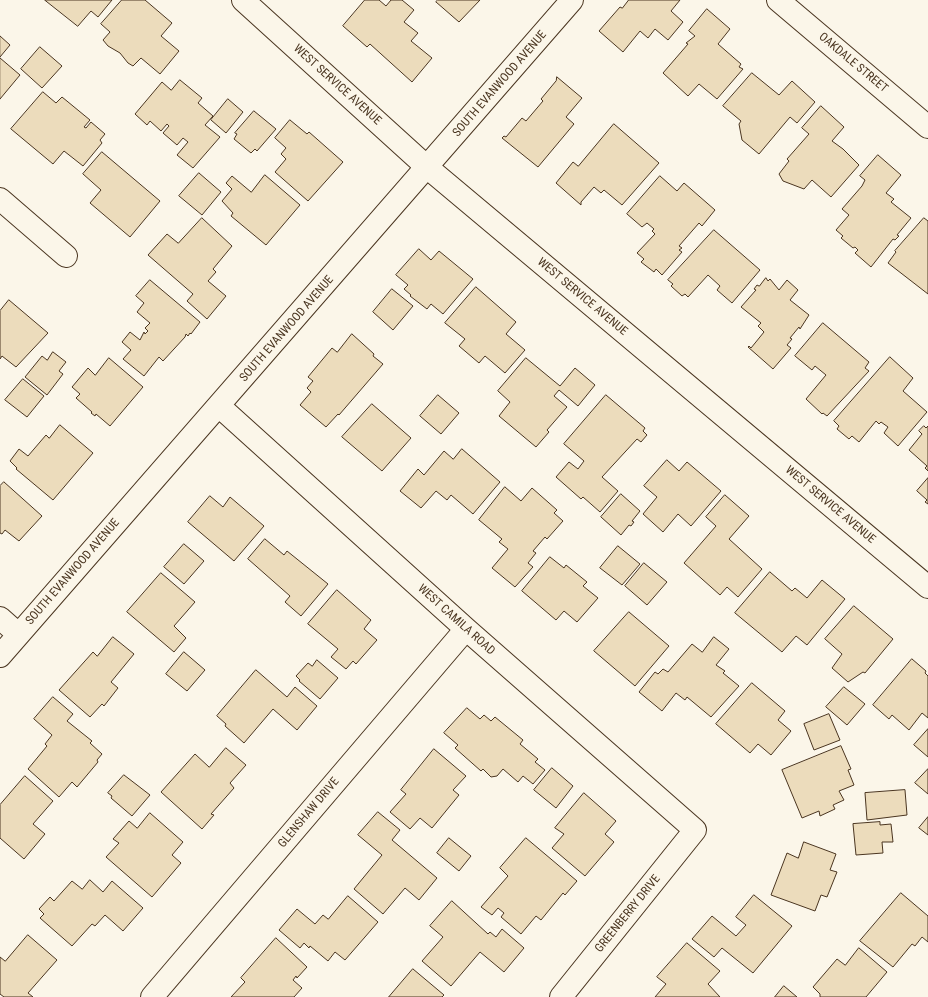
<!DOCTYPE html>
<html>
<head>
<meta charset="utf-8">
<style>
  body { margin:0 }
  canvas { display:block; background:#fbf6e9 }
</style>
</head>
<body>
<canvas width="928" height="997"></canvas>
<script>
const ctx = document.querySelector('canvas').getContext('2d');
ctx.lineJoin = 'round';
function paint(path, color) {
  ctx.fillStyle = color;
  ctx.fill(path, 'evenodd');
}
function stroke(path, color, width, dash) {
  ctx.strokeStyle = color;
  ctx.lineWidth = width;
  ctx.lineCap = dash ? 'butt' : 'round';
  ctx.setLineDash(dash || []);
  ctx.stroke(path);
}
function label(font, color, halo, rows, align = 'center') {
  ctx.font = font + ' "Roboto Condensed",sans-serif';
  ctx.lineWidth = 3;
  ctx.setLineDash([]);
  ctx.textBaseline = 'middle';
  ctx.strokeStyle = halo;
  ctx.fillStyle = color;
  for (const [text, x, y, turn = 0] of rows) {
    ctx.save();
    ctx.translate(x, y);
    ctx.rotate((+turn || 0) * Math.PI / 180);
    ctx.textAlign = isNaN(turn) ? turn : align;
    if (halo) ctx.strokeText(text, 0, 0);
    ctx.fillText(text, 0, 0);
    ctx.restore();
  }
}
const building = new Path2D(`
  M45 0H112L98 17 91 11 78 26Z
  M122 0H145L172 23 161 36 179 51 160 74 141 58 133 66 128 63 120 53 108 46 103 40 110 32 101 24Z
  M365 0H379L386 6 391 0H402L414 10 404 22 418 33 411 41 432 58 412 82 370 44 367 47 343 26Z
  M438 0H480L459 22 436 2Z
  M629 0H680L671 11 683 22 668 40 655 29 648 38 640 31 623 52 599 31 620 7 622 8Z
  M707 9 730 29 718 44 741 64 739 67 743 69 717 99 699 84 688 96 663 73 688 44 686 43 695 36 689 31Z
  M0 36 10 45 0 57Z
  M40 47 62 66 42 88 21 69Z
  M0 58 20 75 0 99Z
  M752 73 779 95 792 81 815 102 797 123 790 117 759 154 742 140 739 124 741 121 723 106Z
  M557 77 582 98 566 117 574 124 538 167 502 138 504 136 506 137 522 118 526 121 543 101 541 99 556 81Z
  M180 80 202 98 198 103 213 116 205 125 220 137 193 168 177 155 188 142 183 138 177 145 163 133 169 126 167 124 161 131 150 121 147 125 135 114 162 82 171 90Z
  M43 92 56 103 62 97 90 120 84 127 86 128 91 122 105 134 100 140 102 143 83 166 64 151 53 164 11 129Z
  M228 99 243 112 226 133 211 120Z
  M821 106 844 127 832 141 843 149 859 165 831 197 812 180 804 189 783 181 779 174 789 161 787 159 809 134 802 128Z
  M254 111 276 129 257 151 255 149 251 153 234 139 237 134 235 133Z
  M290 120 307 134 309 132 343 162 308 201 275 172 286 159 281 154 286 148 275 138Z
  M614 124 659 163 622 205 604 190 601 193 594 187 581 202V205L556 183 573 162 578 166Z
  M102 152 160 201 130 237 90 203 101 190 83 174Z
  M878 155 901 175 886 193 894 199 891 202 911 218 897 235 899 236 895 240 893 239 871 267 855 253 858 250 855 247 853 248 841 238 843 236 836 230 849 215 842 209 862 186 865 180 860 176Z
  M199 173 221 192 202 215 179 196Z
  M265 175 300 205 266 245 231 216 233 213 222 201 232 189 226 183 232 176 251 192Z
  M660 176 677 191 684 183 715 210 702 226 699 223 679 246 682 248 679 250 682 252 662 275 656 269 654 272 641 262 644 259 637 253 655 234 652 231 654 229 647 223 642 227 627 214Z
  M202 218 232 246 213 269 216 272 208 281 226 296 207 319 187 301 193 294 148 255 167 234 178 243Z
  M924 218 928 221V294L888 263 896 252 895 251Z
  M714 230 760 270 732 303 717 290 720 286 708 275 688 297 685 294 682 296 671 286 673 284 668 280Z
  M419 249 431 260 439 251 473 279 443 314 431 304 427 309 410 296 411 295 404 289 408 285 396 275Z
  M766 278 768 281 770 279 779 290 787 280 798 290 790 300 809 315 800 329 799 327 790 338 792 339 787 345 791 348 773 369 748 347 749 346 751 348 764 332 758 326 761 323 741 307 756 290 754 289 757 285 759 286Z
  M150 280 200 322 191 334 190 333 188 336 186 334 185 337 163 361 159 357 144 376 123 359 131 350 122 342 130 332 140 340 144 332 145 334 148 331 145 328 150 323 137 312 144 303 136 296Z
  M476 287 516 322 506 334 525 350 505 373 485 356 479 363 459 346 465 339 445 323Z
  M392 289 413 306 393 330 373 312Z
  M9 300 48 333 16 367 2 356 0 359V311Z
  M823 323 869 362 865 368 869 371 827 416 823 413 822 414 806 399 826 375 815 366 812 370 795 356Z
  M352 334 374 354 373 356 383 364 339 415 338 414 326 427 300 405 311 392 307 388 313 381 308 377 332 348 337 352Z
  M53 352 66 362 59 371 63 374 47 395 25 377 42 356 47 360Z
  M890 357 913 378 903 391 927 412 898 446 884 433 888 427 881 422 879 424 876 421 859 442 852 436 849 439 837 429 839 426 834 421Z
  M109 358 143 387 110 426 96 414 95 416 91 413 92 412 76 398 80 394 72 387 88 368 95 375Z
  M526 358 560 386 575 368 595 385 578 406 559 390 554 396 567 407 547 430 549 432 536 447 499 416 510 402 498 391Z
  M23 379 44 396 27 417 5 400Z
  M438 395 459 413 441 434 420 416Z
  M606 395 645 428 643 431 647 435 641 442 637 439 602 477 618 491 600 512 583 497 581 499 556 477 569 462 578 469 584 461 564 444Z
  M372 404 411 438 382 471 342 437Z
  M60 425 93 453 53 500 16 469 17 468 10 461 19 449 28 456 46 435 49 438Z
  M924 426 926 428 928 426V471L925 468 927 466 909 450 922 434 919 431Z
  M462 449 500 482 473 514 451 495 447 500 436 491 421 508 400 491 418 469 424 475 444 451 453 459Z
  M667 460 679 471 687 462 721 491 691 526 678 514 663 532 643 514 657 497 644 486Z
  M928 478V504L925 502 927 500 917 491Z
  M4 482 42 516 19 541 5 530 2 534 0 533V486Z
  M505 487 521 501 532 488 557 510 554 513 563 521 547 539 545 537 533 551 536 553 528 563 533 567 515 587 492 568 508 549 499 542 502 539 479 520Z
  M621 494 640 511 632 521 634 522 631 526 629 525 621 535 601 517Z
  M725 495 749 516 729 539 762 569 738 597 727 587 720 595 684 563 716 526 706 517Z
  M210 496 223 507 230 497 264 526 234 561 188 522Z
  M265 539 284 555 287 551 328 584 301 616 285 602 290 596 248 559Z
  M184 544 204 561 184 584 164 567Z
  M618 546 640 564 622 585 600 568Z
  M550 557 564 568 566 565 587 582 583 586 598 598 577 622 564 611 556 620 522 591Z
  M644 563 667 582 647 605 625 586Z
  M770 572 792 591 795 588 807 598 822 580 845 599 807 645 796 636 782 652 735 613Z
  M161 573 195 602 174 626 186 638 174 652 127 612Z
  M337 590 371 620 364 629 377 640 356 664 353 661 346 669 331 657 338 649 308 624Z
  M854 606 893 639 865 673 863 672 848 682 832 668 842 654 825 639Z
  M629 612 669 646 635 686 594 651Z
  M113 637 134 654 111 682 118 688 104 706 102 704 90 717 59 690 93 652 97 656Z
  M714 637 729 649 716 665 725 671 723 673 739 686 711 717 687 697 685 700 676 693 662 711 639 692 655 672 658 674 663 669 668 672 692 644 702 652Z
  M184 652 205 670 187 691 166 674Z
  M912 659 926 671 925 673 928 676V718L922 713 909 730 892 715 889 719 873 705Z
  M317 660 338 678 320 699 299 681 300 680 296 676 308 663 312 666Z
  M256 670 287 697 295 687 317 706 297 730 273 709 244 743 225 726 226 724 217 716Z
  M752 683 785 711 778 720 791 731 771 755 758 744 750 753 716 724Z
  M844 687 865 704 847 725 826 707Z
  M53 697 73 714 67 721 92 741 90 743 102 754 97 760 98 762 77 787 72 782 59 797 28 769 47 746 45 744 52 735 34 719Z
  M467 708 480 719 484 715 491 721 495 717 523 740 520 744 538 759 535 762 545 770 533 784 523 776 518 782 503 769 497 776 491 777 483 769 481 771 455 748 458 745 444 733Z
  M829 714 840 740 814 750 804 724Z
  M928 729V757L914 745Z
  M841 746 851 769 848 770 854 785 839 791 844 800 833 805 835 809 820 816 819 811 802 818 782 770Z
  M226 748 246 765 230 783 234 788 211 814 214 815 202 829 161 792 195 754 209 767Z
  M434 749 466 776 453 790 459 795 432 828 420 818 410 829 390 812 406 794 401 790Z
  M552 768 573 786 556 808 534 790Z
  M928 769V794L915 783Z
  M124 775 150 795 132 816 111 798 112 796 108 793Z
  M25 776 53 801 33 824 45 834 24 859 0 838V805Z
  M905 790 907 815 867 820 865 793Z
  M584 793 616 821 605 834 614 842 585 876 552 848 564 834 555 828Z
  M378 812 400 830 392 840 437 878 419 900 405 888 383 914 354 889 382 855 358 835Z
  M150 813 183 842 172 855 181 863 152 897 106 857 119 843 113 839 129 821 137 828Z
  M928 817V835L919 828Z
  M880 822V825L891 824 893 842H882L883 853 856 855 853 824Z
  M449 838 471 856 459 871 437 853Z
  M526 838 577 881 565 895 563 893 541 920 536 916 521 934 501 917 504 913 498 908 492 915 481 907 508 876 500 868Z
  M804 842 836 854 830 870 837 872 827 897 821 895 815 911 771 895 787 853 798 858Z
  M90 880 103 892 112 881 143 908 123 931 105 915 95 926 92 924 72 946 40 918 44 914 39 909 50 897 54 901 72 881 82 889Z
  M901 893 928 916V942L922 937 915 946 912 944 893 967 860 941Z
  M754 895 792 926 753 973 722 948 714 957 692 939 712 916 736 936 746 925 736 917Z
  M348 896 378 922 345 960 335 952 328 961 310 946 309 948 304 943 300 948 279 930 297 909 315 924 323 915 328 919Z
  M452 901 488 934 490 932 496 937 502 929 524 948 504 972 480 952 451 986 422 961 443 937 430 926Z
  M28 935 57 960 28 993 33 997H4L0 994V957L5 961Z
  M276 938 307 967 297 978 296 976 293 980 302 988 294 997H231L245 982 241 978Z
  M687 943 720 971 708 984 720 997H655L666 984 657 977Z
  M859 948 887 972 866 997H820V994L813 987 837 959 845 965Z
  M413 969 444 995 442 997H389Z
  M784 986 797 997H775Z`);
const minor = new Path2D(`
  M243 0 428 168 928 587
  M778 0 928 127
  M0 199 66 256
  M219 406 466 629 695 830 561 997
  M0 618 18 634
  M0 656 572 0
  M152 997 466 629`);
const streetNames = [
  ["OAKDALE STREET",853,63,40],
  ["SOUTH EVANWOOD AVENUE",500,84,-49],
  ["WEST SERVICE AVENUE",337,85,42],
  ["WEST SERVICE AVENUE",582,297,40],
  ["SOUTH EVANWOOD AVENUE",287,329,-49],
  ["WEST SERVICE AVENUE",830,505,40],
  ["SOUTH EVANWOOD AVENUE",73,572,-49],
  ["WEST CAMILA ROAD",456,620,42],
  ["GLENSHAW DRIVE",309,813,-50],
  ["GREENBERRY DRIVE",628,914,-51]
];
paint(building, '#ecdcbc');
stroke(building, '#4a3520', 1);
stroke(minor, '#4a3520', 24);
stroke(minor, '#fbf6e9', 22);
label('12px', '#4a3520', '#fbf6e9', streetNames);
</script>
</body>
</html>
